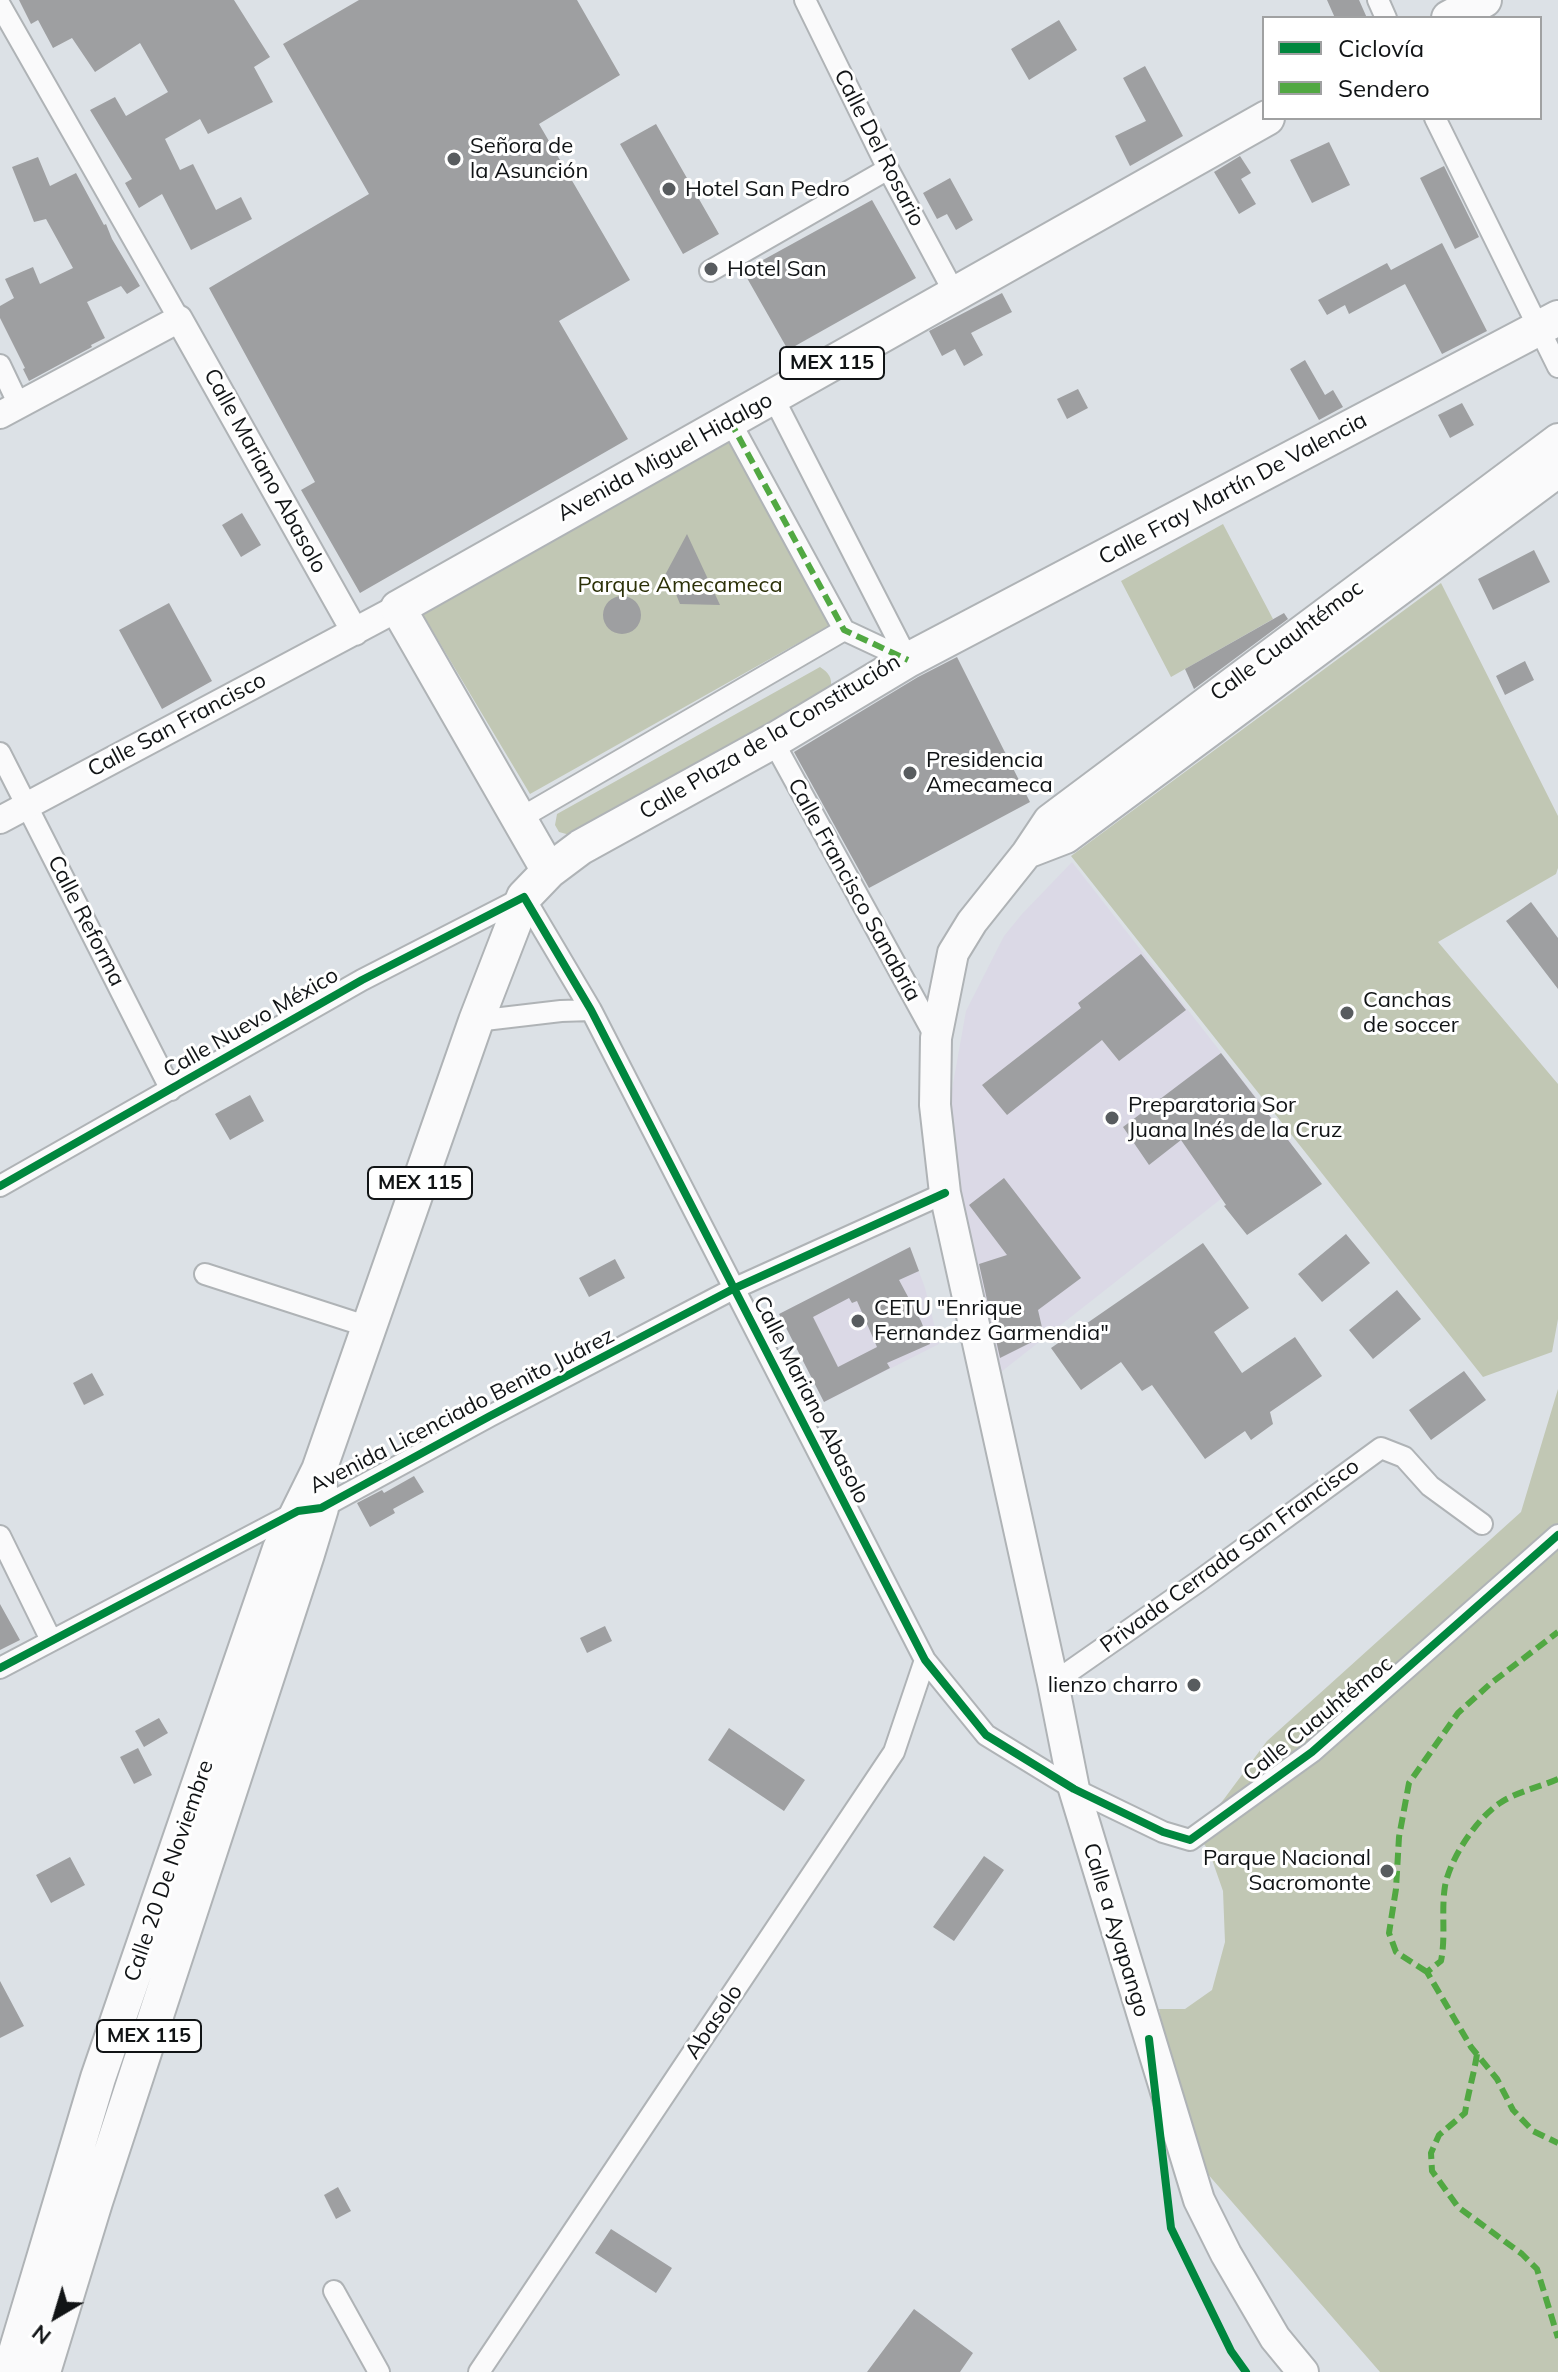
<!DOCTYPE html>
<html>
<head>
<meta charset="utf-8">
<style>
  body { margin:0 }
  #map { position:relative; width:1558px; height:2372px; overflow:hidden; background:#dce1e6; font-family:Mulish,sans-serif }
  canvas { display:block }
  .legend { position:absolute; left:1262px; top:16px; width:280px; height:104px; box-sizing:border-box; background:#fff; border:2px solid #a0a1a2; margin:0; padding:10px 14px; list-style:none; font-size:24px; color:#111416 }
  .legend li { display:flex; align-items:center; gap:16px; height:40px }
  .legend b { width:40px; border:2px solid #a0a1a2 }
  .north { position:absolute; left:16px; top:2276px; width:80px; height:80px; -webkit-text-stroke:6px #fff; paint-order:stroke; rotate:218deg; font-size:22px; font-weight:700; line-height:32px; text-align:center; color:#111416 }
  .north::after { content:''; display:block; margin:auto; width:28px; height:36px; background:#111416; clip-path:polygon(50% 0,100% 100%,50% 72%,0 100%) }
</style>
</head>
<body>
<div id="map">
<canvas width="1558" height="2372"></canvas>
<ul class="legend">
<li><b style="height:10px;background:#00873e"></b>Ciclovía</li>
<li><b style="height:10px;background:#51a842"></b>Sendero</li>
</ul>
<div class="north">N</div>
</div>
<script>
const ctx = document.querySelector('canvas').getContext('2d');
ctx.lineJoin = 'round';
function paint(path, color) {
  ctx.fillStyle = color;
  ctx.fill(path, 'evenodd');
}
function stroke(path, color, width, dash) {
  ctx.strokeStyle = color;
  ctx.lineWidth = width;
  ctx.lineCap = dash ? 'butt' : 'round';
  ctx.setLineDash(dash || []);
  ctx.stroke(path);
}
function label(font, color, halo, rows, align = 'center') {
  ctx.font = font + ' Mulish,sans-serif';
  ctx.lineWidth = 6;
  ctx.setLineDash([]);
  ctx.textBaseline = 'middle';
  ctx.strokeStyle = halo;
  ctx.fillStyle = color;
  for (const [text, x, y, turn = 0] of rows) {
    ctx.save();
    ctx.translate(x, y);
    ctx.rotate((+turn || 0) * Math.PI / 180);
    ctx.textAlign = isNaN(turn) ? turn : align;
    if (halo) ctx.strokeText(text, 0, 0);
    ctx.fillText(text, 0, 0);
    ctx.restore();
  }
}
const education = new Path2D(`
  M1072 862 1292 1143 1001 1372 980 1305 972 1266 951 1142V1095L966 1011 1004 936 1022 914Z
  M910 1247 925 1288 939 1344 824 1402 779 1314Z`);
const green = new Path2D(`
  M728 432 832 624 530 794 420 610Z
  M1223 524 1273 619 1171 677 1121 581Z
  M1441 583 1558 816V868L1556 874 1438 942 1558 1084V1319L1552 1352 1483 1377 1071 856Z
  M820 667C829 673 832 677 831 688L570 835 559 832 555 825 557 814Z
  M1558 1389V2372H1380L1186 2149 1159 2009H1185L1212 1990 1225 1942 1223 1891 1209 1851 1196 1833 1224 1799 1267 1741 1521 1512Z`);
const building = new Path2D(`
  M19 0H234L270 57 254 67 273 102 208 134 200 119 165 139 180 170 193 164 216 210 241 197 252 219 191 250 162 194 139 208 125 183 132 179 90 110 115 97 126 116 168 92 140 43 95 72 72 38 53 48 38 20 31 24Z
  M359 0H577L620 75 539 124 630 280 559 321 628 439 360 593 301 490 315 482 209 288 369 194 283 44Z
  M1327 0H1359L1367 18H1335Z
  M1059 20 1077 50 1029 80 1011 49Z
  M1145 66 1183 136 1130 166 1115 136 1146 121 1123 78Z
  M656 124 719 234 683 254 620 144Z
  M1329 142 1350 185 1312 203 1290 160Z
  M1240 156 1251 173 1241 179 1256 204 1239 214 1214 172Z
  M38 157 50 186 76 173 104 225 106 224 112 239 140 286 127 294 121 286 87 302 105 338 91 345 92 347 29 381 23 369 25 368 0 318V306L14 298 5 279 33 267 40 284 73 268 46 219 34 222 12 167Z
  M1444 166 1479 237 1455 249 1420 178Z
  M950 178 973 220 956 230 947 214 937 219 923 193Z
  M872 200 916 278 788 350 743 271Z
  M1442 243 1487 331 1442 354 1405 284 1349 314 1345 305 1327 315 1318 300 1387 263 1391 270Z
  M1002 293 1012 312 971 333 983 355 964 366 955 349 942 356 929 331Z
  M1305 360 1325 395 1333 390 1343 407 1319 420 1290 369Z
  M1078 389 1088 408 1067 419 1057 399Z
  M1462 403 1474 425 1450 438 1438 415Z
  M242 513 261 545 241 557 222 525Z
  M687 534 720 605 680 604 671 582 665 575Z
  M1534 550 1550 582 1493 610 1478 579Z
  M603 615a19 19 0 1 1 38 0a19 19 0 1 1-38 0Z
  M169 603 212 681 162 709 119 630Z
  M1284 613 1288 619 1194 689 1185 669Z
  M957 657 1030 802 869 888 794 752 918 677Z
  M1525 661 1534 680 1505 695 1496 676Z
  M1531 902 1558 938V989L1506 921Z
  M1141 954 1186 1010 1119 1061 1102 1040 1007 1115 982 1085 1081 1008 1078 1003Z
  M1221 1053 1322 1184 1247 1235 1224 1206 1226 1205 1181 1140 1149 1165 1123 1127Z
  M250 1095 264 1121 230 1140 215 1114Z
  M1004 1178 1081 1278 1038 1310 1044 1336 1000 1358 979 1264 1007 1255 969 1205Z
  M1346 1234 1370 1263 1322 1302 1298 1274Z
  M1203 1243 1249 1308 1214 1332 1242 1373 1295 1337 1322 1376 1270 1412 1273 1424 1251 1440 1245 1431 1205 1459 1152 1385 1142 1391 1121 1362 1081 1390 1051 1348Z
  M910 1247 919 1271 899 1280 921 1321 930 1344 887 1363 890 1368 824 1402 779 1314ZM849 1298 852 1303 857 1301 877 1347 838 1367 813 1317Z
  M615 1259 625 1278 589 1297 579 1278Z
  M1397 1290 1421 1319 1373 1359 1349 1330Z
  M1464 1371 1486 1400 1431 1440 1409 1410Z
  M92 1373 104 1395 84 1405 73 1383Z
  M414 1476 424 1492 393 1509 395 1513 370 1527 357 1503 382 1490 384 1493Z
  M0 1604 20 1640 0 1650Z
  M605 1626 612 1641 587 1653 580 1638Z
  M159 1718 168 1733 144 1747 135 1731Z
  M729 1728 805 1780 784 1811 708 1760Z
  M138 1748 152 1775 134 1784 120 1757Z
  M984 1856 1004 1870 954 1941 933 1927Z
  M70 1857 85 1885 51 1903 36 1875Z
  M0 1981 24 2026 0 2038Z
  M338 2187 351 2211 336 2219 324 2195Z
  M611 2229 672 2268 656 2293 595 2253Z
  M914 2309 973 2353 960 2372H867Z`);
const minor = new Path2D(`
  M805 0 888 169 955 294
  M1378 0 1386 18
  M0 5 179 319
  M1435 118 1558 367
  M710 271 888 169
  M0 365 19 405
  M773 397 908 660
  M730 421 844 630 908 660
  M773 741 936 1038
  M0 753 171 1090
  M519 819 844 630
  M476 1021 561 1011 591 1010
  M0 1186 362 980 524 897 591 1010 925 1660 986 1735 1074 1789 1163 1832 1190 1840 1312 1752 1558 1535
  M205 1274 369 1327
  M0 1536 51 1640
  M0 1668 298 1511 321 1508 490 1416 733 1289 945 1193
  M1053 1683 1199 1581 1381 1448 1404 1457 1430 1486 1482 1524
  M334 2291 379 2372
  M479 2372 894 1752 925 1660`);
const tertiary = new Path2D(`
  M0 415 179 319 355 632
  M0 820 398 608`);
const secondary = new Path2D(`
  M1027 853 1066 838 1558 472
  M1303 2372 1275 2338 1226 2254 1199 2200 1074 1789 1053 1683 945 1193 935 1105 936 1038 953 953 972 922 1027 853 1049 820 1558 439`);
const primary = new Path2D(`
  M1449 18 1484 0
  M549 871 398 608 1267 118
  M10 2372 98 2078 280 1549 319 1470 476 1021 524 897 549 871 581 847 773 741 908 660 1558 318
  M43 2372 95 2202 307 1554 321 1508 320 1488`);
const quiet = new Path2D(`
  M730 421 844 630 908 660
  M1558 1779C1540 1787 1516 1792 1500 1803 1476 1819 1450 1859 1445 1886 1441 1911 1446 1936 1441 1961L1427 1972 1471 2047 1497 2079 1513 2110 1533 2131 1558 2143
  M1427 1972 1396 1952 1389 1933 1396 1889 1399 1837 1409 1783 1458 1713 1490 1684 1558 1632
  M1477 2054C1474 2074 1468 2093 1465 2113L1439 2135 1431 2153 1432 2171 1458 2207 1522 2254 1537 2269 1558 2338`);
const cycleway = new Path2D(`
  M0 1186 362 980 524 897 591 1010 925 1660 986 1735 1074 1789 1163 1832 1190 1840 1312 1752 1558 1535
  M0 1668 298 1511 321 1508 490 1416 733 1289 945 1193
  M1149 2039 1171 2228 1231 2351 1246 2372`);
const markers = [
  [454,159,8,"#585c5f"],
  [669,189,8,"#585c5f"],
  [711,269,8,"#585c5f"],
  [910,773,8,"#585c5f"],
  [1347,1013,8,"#585c5f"],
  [1112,1118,8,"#585c5f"],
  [858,1321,8,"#585c5f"],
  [1194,1685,8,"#585c5f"],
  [1387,1871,8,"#585c5f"]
];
const shields = [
  [832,363,104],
  [420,1183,104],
  [149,2036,104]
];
const shieldNames = [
  ["MEX 115",832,363],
  ["MEX 115",420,1183],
  ["MEX 115",149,2036]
];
const poiNames = [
  ["Señora de",470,146],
  ["la Asunción",470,171],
  ["Hotel San Pedro",685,189],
  ["Hotel San",727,269],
  ["Presidencia",926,760],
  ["Amecameca",926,785],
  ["Canchas",1363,1000],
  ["de soccer",1363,1025],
  ["Preparatoria Sor",1128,1105],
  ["Juana Inés de la Cruz",1128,1130],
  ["CETU \"Enrique",874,1308],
  ["Fernandez Garmendia\"",874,1333],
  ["lienzo charro",1178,1685,"right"],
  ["Parque Nacional",1371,1858,"right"],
  ["Sacromonte",1371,1883,"right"]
];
const streetNames = [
  ["Calle Del Rosario",879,148,63],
  ["Avenida Miguel Hidalgo",665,457,-29],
  ["Calle Mariano Abasolo",265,471,61],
  ["Calle Fray Martín De Valencia",1233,489,-28],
  ["Calle Cuauhtémoc",1287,641,-37],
  ["Calle San Francisco",177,725,-28],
  ["Calle Plaza de la Constitución",770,737,-31],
  ["Calle Francisco Sanabria",854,890,61],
  ["Calle Reforma",86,921,63],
  ["Calle Nuevo México",251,1023,-30],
  ["Calle Mariano Abasolo",811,1400,63],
  ["Avenida Licenciado Benito Juárez",462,1411,-27],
  ["Privada Cerrada San Francisco",1230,1556,-36],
  ["Calle Cuauhtémoc",1318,1719,-39],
  ["Calle 20 De Noviembre",169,1871,-71],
  ["Calle a Ayapango",1116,1930,73],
  ["Abasolo",714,2022,-56]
];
const parkNames = [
  ["Parque Amecameca",680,585]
];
paint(education, '#dbd9e6');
paint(green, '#c1c7b4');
paint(building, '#9e9fa1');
stroke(minor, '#afb3b6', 24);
stroke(tertiary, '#afb3b6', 30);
stroke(secondary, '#afb3b6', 34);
stroke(primary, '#afb3b6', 38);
stroke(minor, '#fafafb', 20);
stroke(tertiary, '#fafafb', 26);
stroke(secondary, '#fafafb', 30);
stroke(primary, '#fafafb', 34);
stroke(quiet, '#51a842', 6, [12, 6]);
stroke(cycleway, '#00873e', 8);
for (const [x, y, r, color] of markers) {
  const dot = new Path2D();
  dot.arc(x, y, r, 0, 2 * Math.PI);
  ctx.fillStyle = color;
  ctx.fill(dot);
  stroke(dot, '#fff', 3);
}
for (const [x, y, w] of shields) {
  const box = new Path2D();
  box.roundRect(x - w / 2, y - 16, w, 32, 6);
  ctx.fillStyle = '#fff';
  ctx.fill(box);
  stroke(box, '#111416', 2);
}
label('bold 20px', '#111416', null, shieldNames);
label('22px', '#111416', '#fff', poiNames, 'left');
label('22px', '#111416', '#fff', streetNames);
label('22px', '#2c3108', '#fff', parkNames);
</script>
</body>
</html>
